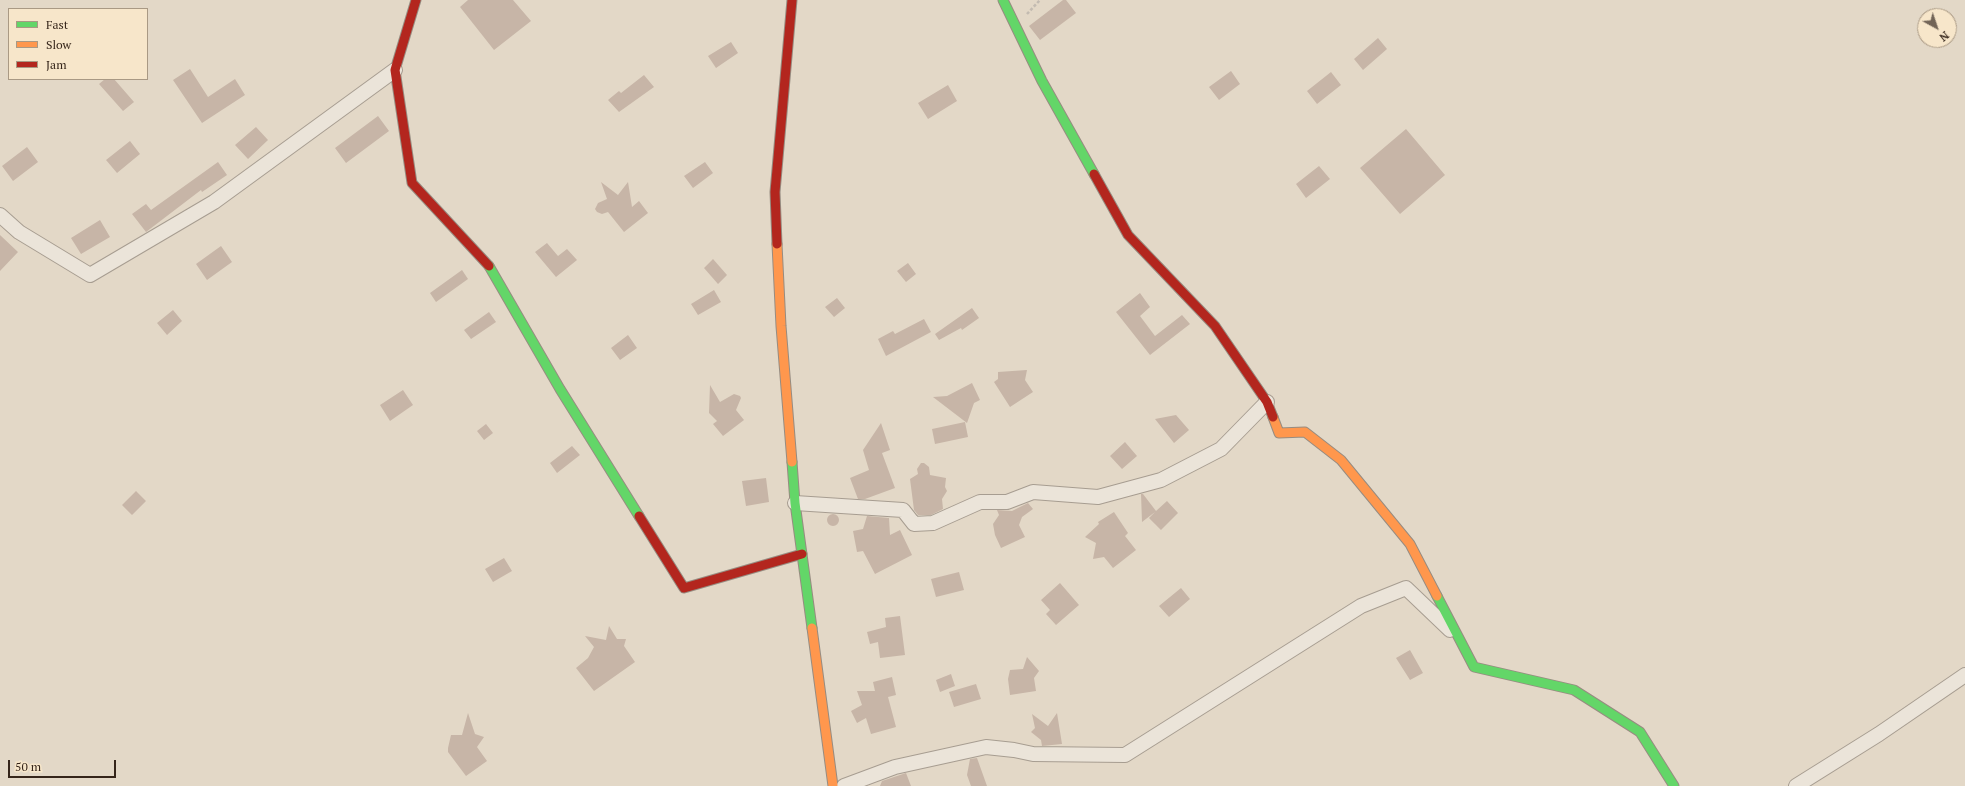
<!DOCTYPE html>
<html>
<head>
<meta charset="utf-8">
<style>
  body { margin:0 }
  #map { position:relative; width:1965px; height:786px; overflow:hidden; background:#e3d8c7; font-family:"PT Serif",serif }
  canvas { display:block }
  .legend { position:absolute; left:8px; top:8px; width:140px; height:72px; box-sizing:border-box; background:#f7e6ca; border:1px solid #a99984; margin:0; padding:5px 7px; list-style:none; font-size:12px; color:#35251a }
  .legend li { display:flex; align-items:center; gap:8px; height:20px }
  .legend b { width:20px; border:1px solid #a99984 }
  .north { position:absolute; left:1917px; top:8px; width:40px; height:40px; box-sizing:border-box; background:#f7e6ca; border:1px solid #a99984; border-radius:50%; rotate:140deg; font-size:11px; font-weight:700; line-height:16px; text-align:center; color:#35251a }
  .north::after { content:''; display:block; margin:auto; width:14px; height:18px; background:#726457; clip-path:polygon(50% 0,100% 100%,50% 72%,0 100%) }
  .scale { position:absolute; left:8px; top:760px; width:108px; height:18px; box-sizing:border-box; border:2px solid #35251a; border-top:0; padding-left:5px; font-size:12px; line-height:14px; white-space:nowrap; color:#35251a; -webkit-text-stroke:3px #f7e6ca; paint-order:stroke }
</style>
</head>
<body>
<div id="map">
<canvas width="1965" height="786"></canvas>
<ul class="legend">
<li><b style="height:5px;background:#63d668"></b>Fast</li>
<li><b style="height:5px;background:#ff974d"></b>Slow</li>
<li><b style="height:5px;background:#b3261e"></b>Jam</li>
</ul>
<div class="north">N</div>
<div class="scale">50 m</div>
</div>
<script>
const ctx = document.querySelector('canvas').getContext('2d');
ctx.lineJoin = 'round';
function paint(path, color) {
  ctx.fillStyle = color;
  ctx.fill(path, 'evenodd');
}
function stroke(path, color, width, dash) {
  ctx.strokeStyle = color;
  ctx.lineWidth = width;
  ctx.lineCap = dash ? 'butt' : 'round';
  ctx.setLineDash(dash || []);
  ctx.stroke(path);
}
const building = new Path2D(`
  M468 0H513L531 21 494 50 460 7Z
  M1063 0H1066L1076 13 1040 40 1029 26Z
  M1378 38 1387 49 1363 70 1354 59Z
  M731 42 738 53 716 68 708 56Z
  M190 69 208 97 235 79 245 95 202 123 173 80Z
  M1231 71 1240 84 1219 100 1209 87Z
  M1331 72 1341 85 1317 104 1307 91Z
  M644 75 654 87 619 112 608 100 619 91 621 93Z
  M105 79H114L134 102 123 111 99 84Z
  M948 85 957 101 928 119 918 103Z
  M378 116 389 131 346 163 335 148Z
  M256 127 268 140 248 159 235 145Z
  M1406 129 1445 175 1400 214 1360 168Z
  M130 141 140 154 117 173 106 160Z
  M27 147 38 162 13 181 2 166Z
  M218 162 227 175 202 192 201 190 146 232 132 214 146 204 151 210Z
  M705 162 713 173 693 188 684 176Z
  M1319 166 1330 179 1306 198 1296 184Z
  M601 182 618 195 628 182 632 207 639 201 648 213 624 232 608 212 602 214 597 212 595 209 598 203 607 199Z
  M100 220 110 237 81 254 71 238Z
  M0 235 18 252 0 271Z
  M547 243 558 256 567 249 577 260 556 277 535 252Z
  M221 246 232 262 207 280 196 264Z
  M713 259 727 275 718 284 704 268Z
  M908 263 916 274 906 282 897 271Z
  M462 270 468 279 436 302 430 293Z
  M714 290 721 302 698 315 691 304Z
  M1140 293 1150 307 1140 316 1155 336 1182 315 1190 324 1150 355 1116 312Z
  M837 298 845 308 834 317 825 307Z
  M972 308 979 318 962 330 961 328 939 340 935 334Z
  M173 310 182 321 167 335 157 323Z
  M489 312 496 322 471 339 464 330Z
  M924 319 931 332 886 356 878 339 893 331 895 334Z
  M628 335 637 348 620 360 611 348Z
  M1027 370 1025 380 1033 392 1010 407 994 382 998 379V372Z
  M972 383 980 400 974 403 967 423 933 397 947 396Z
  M710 385 720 402 734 394 740 396 741 398 736 410 744 420 723 436 713 424 717 421 709 413Z
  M403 390 413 405 390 421 380 405Z
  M1176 415 1189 430 1174 443 1155 419Z
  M965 422 968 437 935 444 932 429Z
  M881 423 890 450 882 453 895 488 865 499H858L850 478 869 470 863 450Z
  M486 424 493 433 484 440 477 431Z
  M1125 442 1137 456 1122 469 1110 456Z
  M572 446 580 455 557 473 550 463Z
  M921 463H924L929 467 930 475 946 478 945 487 947 491 942 499 943 509 931 515H918L914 510 910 479 918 474 917 469Z
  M766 478 769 502 746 506 742 481Z
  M136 491 146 501 132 515 122 505Z
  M1141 494H1143L1156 511 1167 501 1178 513 1161 530 1149 518 1155 512 1142 522Z
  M1028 503 1033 509 1022 517 1019 525 1025 537 1001 548 995 535 993 524 999 515 997 510 1012 511Z
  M1114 512 1128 533 1125 536 1136 550 1113 568 1104 557 1093 559 1096 543 1085 537 1099 524 1098 522Z
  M827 520a6 6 0 1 1 12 0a6 6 0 1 1-12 0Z
  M867 516 889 518 890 535 900 530 912 555 875 574 863 551 857 552 853 531 863 529Z
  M504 558 512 571 493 582 485 569Z
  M959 572 964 590 936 597 931 579Z
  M1060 583 1079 605 1056 625 1046 614 1050 610 1041 600Z
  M1181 588 1190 599 1169 617 1159 606Z
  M900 616 905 655 880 658 878 642 870 644 867 632 886 627 885 618Z
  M609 626 617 639H626L624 646 635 662 594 691 576 668 588 658 594 647 585 636 606 640Z
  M1410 650 1423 673 1410 680 1396 658Z
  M1027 657 1039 671 1034 678 1036 691 1010 695 1008 679 1010 670 1023 669Z
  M951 674 955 686 940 692 936 680Z
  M892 677 896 695 888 697 896 727 871 734 866 718 857 723 851 711 862 705 857 691H875L873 682Z
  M976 684 981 699 954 707 949 692Z
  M468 713 475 734 484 737 477 747 487 761 466 776 448 752V748L451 735H462Z
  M1057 713 1062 744 1042 746 1041 740 1031 732 1035 728 1032 714 1048 726Z
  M977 758 987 786H971L967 775 970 759Z
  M906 773 911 786H880L882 781Z`);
const path = new Path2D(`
  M1027 14 1040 0`);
const street = new Path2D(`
  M0 215 19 232 90 275 214 202 395 70
  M795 503 903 510 914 524 933 523 980 502H1007L1033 492 1098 497 1161 480 1221 449 1267 402
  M844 786 895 767 986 747 1014 750 1033 754 1125 755 1361 606 1406 588 1450 630
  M1796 786 1879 734 1965 675`);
const fast = new Path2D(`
  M1003 0 1042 81 1094 174
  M489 266 560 389 639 516
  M792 462 795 503 812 628
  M1437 596 1474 667 1574 690 1640 732 1674 786`);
const slow = new Path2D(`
  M777 244 781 326 792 462
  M1273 417 1279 433 1305 432 1341 460 1410 544 1437 596
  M812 628 833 786`);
const jam = new Path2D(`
  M416 0 395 70 412 183 489 266
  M1094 174 1128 235 1215 326 1267 402 1273 417
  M777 244 775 192 792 0
  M639 516 684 588 802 554`);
paint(building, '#c7b5a7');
stroke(street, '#a79d91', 16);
stroke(fast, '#978c81', 11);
stroke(slow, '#978c81', 11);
stroke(jam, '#978c81', 11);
stroke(path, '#c3bbb1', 2.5, [3, 2]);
stroke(street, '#ebe4d9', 14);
stroke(fast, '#63d668', 9);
stroke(slow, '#ff974d', 9);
stroke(jam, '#b3261e', 9);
</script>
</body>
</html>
